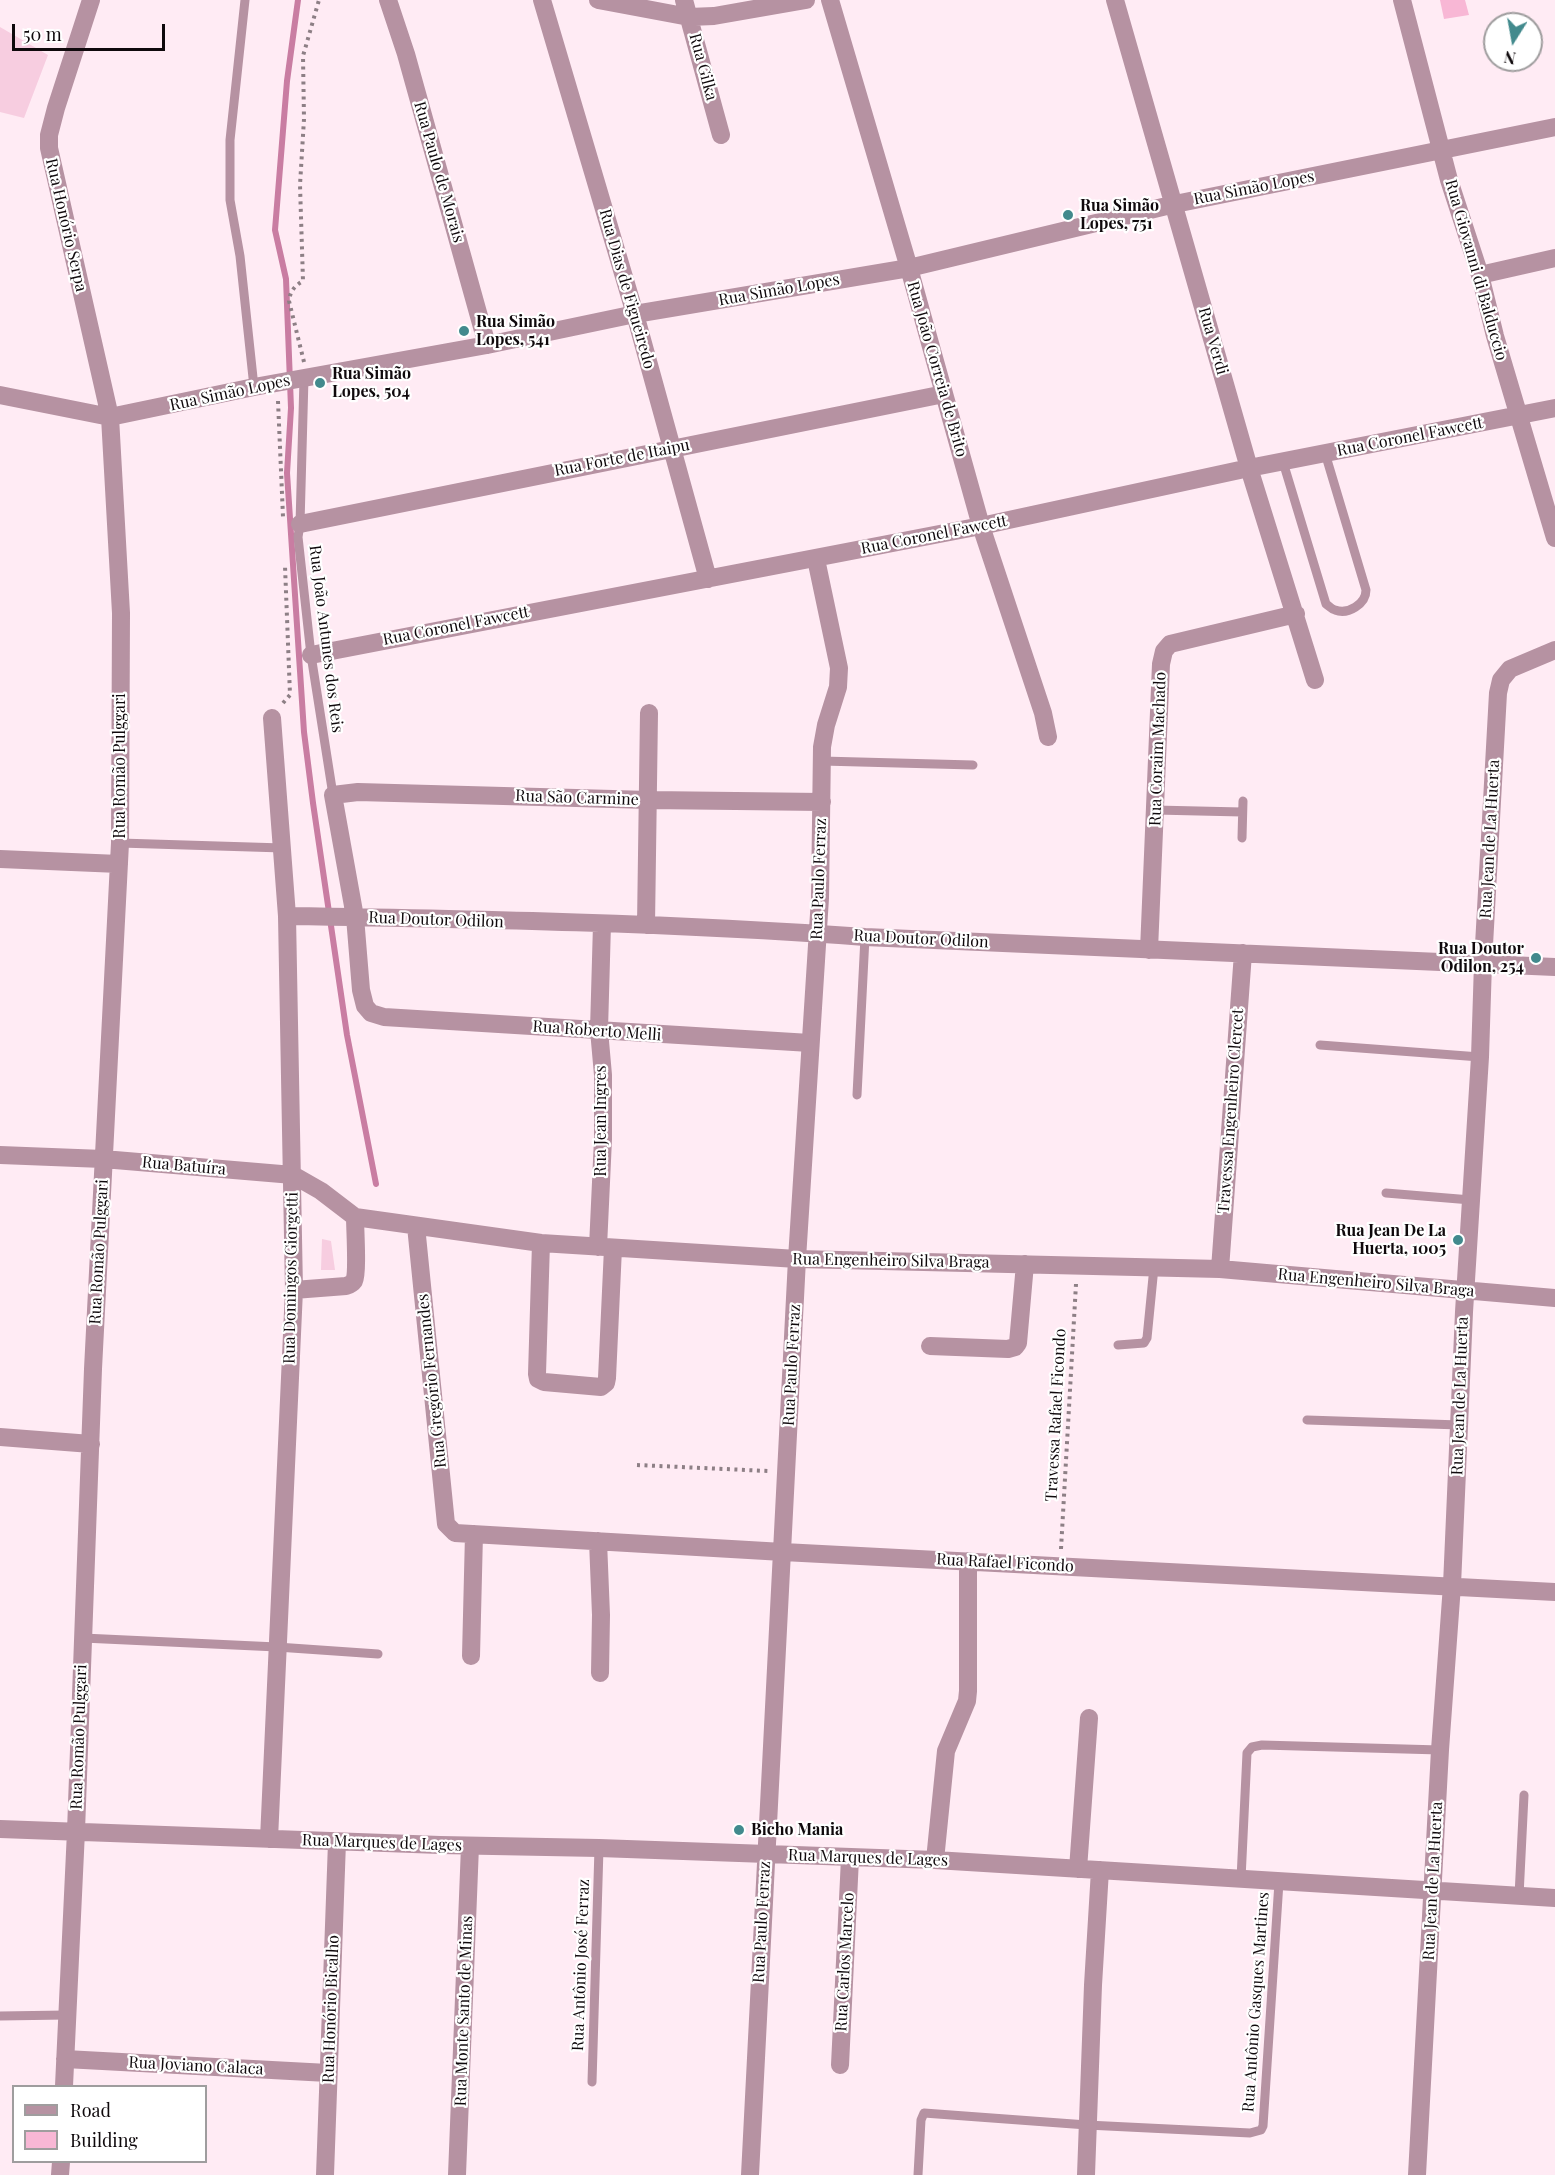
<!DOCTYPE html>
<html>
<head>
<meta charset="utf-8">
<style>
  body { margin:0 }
  #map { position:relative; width:1555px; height:2175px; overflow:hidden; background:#ffebf4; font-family:"Playfair Display",serif }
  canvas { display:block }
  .legend { position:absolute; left:12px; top:2085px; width:195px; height:78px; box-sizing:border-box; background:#fff; border:2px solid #9f9d9e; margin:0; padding:8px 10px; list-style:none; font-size:18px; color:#0f090c }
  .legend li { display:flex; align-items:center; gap:12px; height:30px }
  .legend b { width:30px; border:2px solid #9f9d9e }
  .north { position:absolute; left:1483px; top:12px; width:60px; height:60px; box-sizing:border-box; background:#fff; border:2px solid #9f9d9e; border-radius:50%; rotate:191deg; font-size:16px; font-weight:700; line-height:24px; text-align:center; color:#0f090c }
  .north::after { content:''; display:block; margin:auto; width:21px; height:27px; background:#428a8d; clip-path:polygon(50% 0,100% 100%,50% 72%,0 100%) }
  .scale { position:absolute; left:12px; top:24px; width:153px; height:27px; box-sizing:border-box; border:3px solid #0f090c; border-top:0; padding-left:8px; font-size:18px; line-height:21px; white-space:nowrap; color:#0f090c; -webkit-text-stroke:4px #fff; paint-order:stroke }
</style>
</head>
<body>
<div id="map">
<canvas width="1555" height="2175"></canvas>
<ul class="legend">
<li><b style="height:8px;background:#b692a2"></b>Road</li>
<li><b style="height:16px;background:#f8b7d5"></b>Building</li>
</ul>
<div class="north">N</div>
<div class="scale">50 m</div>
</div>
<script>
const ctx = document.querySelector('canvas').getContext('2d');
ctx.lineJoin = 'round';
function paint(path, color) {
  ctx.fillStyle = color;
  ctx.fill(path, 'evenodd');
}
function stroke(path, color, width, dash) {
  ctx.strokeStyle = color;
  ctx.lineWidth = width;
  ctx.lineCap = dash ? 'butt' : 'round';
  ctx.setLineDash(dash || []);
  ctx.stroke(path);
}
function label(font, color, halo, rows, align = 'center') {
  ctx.font = font + ' "Playfair Display",serif';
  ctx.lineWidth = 4.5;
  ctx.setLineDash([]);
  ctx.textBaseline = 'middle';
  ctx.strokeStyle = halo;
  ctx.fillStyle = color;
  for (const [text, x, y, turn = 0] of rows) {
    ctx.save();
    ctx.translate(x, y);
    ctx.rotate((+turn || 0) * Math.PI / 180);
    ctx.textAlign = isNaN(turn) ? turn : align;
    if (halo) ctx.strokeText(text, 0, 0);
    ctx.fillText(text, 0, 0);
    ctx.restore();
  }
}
const green = new Path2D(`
  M0 27 48 55 24 118 0 112Z
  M322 1239 331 1241 335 1270H321Z`);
const stream = new Path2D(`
  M298 0 287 81 275 230 286 279 291 408 287 473 304 732 313 803 347 1035 376 1184`);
const building = new Path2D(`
  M1440 0H1465L1469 15 1444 19Z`);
const path = new Path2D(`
  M304 362 289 301C290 292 294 286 303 281L300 185 304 119 303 56 319 0
  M278 401 283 517
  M283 703 290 695 285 566
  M637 1465 768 1471
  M1061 1549 1076 1284`);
const lane = new Path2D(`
  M245 0 230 140V200L240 256 254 387
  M304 378 300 524 298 537 311 655 333 795
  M1283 462 1326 604C1329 606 1331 609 1335 610 1348 615 1366 604 1366 590L1325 453
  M822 761 973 765
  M1155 810 1242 812
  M1242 838 1243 801
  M120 843 283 848
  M1320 1045 1480 1057
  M857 1095 865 937
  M1386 1193 1471 1200
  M1118 1345 1144 1343 1147 1338 1154 1267
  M1307 1420 1460 1425
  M83 1638 277 1647 378 1654
  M1241 1879 1247 1753 1252 1747 1262 1745 1440 1750
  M1519 1896 1524 1795
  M0 2016 66 2015
  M592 2082 599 1848
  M918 2175 921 2120 924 2113 1087 2125 1250 2133 1261 2130 1263 2126 1279 1882`);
const street = new Path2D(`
  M388 0 406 54 487 345
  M542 0 635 314 708 579
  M598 0 689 17 714 16 806 0
  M684 0 721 135
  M830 0 909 268 981 526 1043 713 1048 737
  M1115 0 1249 468 1315 680
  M1402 0 1449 180 1480 275 1495 336 1555 538
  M1480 275 1555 258
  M0 395 110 417 254 387 487 345 635 314 909 268 1175 204 1555 127
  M300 524 944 394
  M311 655 981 526 1249 468 1555 408
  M0 859 119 864
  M287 916C480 919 673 923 865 937L1555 967
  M646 925 649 713
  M1149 950 1161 664 1164 651 1170 644 1296 614
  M810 1043 384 1017 371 1013 365 1006 361 990 355 917 333 795 358 792 649 800 822 802
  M0 1155 103 1159 293 1175 321 1191 355 1217
  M355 1217 541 1243 797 1259 1220 1269 1555 1298
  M416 1226 446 1524 455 1533 783 1552 1555 1592
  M541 1243 537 1374 538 1379 544 1382 601 1387 606 1383 607 1378 613 1248
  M598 1247 603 1139V1075L599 1030 602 924
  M1220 1269 1243 953
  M294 1290 346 1286C349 1285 352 1284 354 1281 358 1273 355 1229 355 1217
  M930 1346 1008 1349 1015 1347 1018 1343 1025 1264
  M0 1437 91 1444
  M598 1541 601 1615 600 1673
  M471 1656 474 1534
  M0 1829 440 1845 599 1848 935 1860 1555 1898
  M269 1839 294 1290 287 916 272 718
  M935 1860 946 1751 967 1701 968 1691V1561
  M1078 1869 1089 1718
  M65 2059 328 2073
  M840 2065 850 1858
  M64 2086 76 1831 93 1369 120 843 121 613 110 417 49 148V135L56 108 91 0
  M60 2175 61 2162
  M325 2175 337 1842
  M457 2175 470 1846
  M750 2175 797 1259 820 898 822 747 826 725 838 687 839 668 816 559
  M1086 2175 1093 1985 1100 1870
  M1417 2175 1440 1750 1452 1585 1464 1312 1480 1057 1483 963 1498 693 1501 680 1510 669 1555 650`);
const markers = [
  [1068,215,6,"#428a8d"],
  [464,331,6,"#428a8d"],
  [320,383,6,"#428a8d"],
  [1536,958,6,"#428a8d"],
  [1458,1240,6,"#428a8d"],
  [739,1830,6,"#428a8d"]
];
const streetNames = [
  ["Rua Gilka",703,67,75],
  ["Rua Paulo de Morais",439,172,74],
  ["Rua Simão Lopes",1254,188,-11],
  ["Rua Honório Serpa",66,225,77],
  ["Rua Giovanni di Balduccio",1476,270,74],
  ["Rua Dias de Figueiredo",627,289,74],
  ["Rua Simão Lopes",779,290,-10],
  ["Rua Verdi",1213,341,74],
  ["Rua João Correia de Brito",937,369,74],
  ["Rua Simão Lopes",230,393,-12],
  ["Rua Coronel Fawcett",1410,437,-11],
  ["Rua Forte de Itaipu",622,458,-11],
  ["Rua Coronel Fawcett",934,535,-11],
  ["Rua Coronel Fawcett",456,626,-11],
  ["Rua João Antunes dos Reis",326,639,83],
  ["Rua Coraim Machado",1158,749,-88],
  ["Rua Romão Pulggari",120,766,-90],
  ["Rua São Carmine",577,798,2],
  ["Rua Jean de La Huerta",1490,839,-87],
  ["Rua Paulo Ferraz",819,879,-88],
  ["Rua Doutor Odilon",436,920,2],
  ["Rua Doutor Odilon",921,939,3],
  ["Rua Roberto Melli",597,1031,4],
  ["Travessa Engenheiro Clercet",1231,1111,-86],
  ["Rua Jean Ingres",601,1121,-90],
  ["Rua Batuíra",184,1166,5],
  ["Rua Romão Pulggari",99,1252,-87],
  ["Rua Engenheiro Silva Braga",891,1261,1],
  ["Rua Domingos Giorgetti",291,1278,-89],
  ["Rua Engenheiro Silva Braga",1376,1283,5],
  ["Rua Paulo Ferraz",792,1365,-87],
  ["Rua Gregório Fernandes",432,1381,-96],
  ["Rua Jean de La Huerta",1460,1396,-88],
  ["Travessa Rafael Ficondo",1056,1415,-87],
  ["Rua Rafael Ficondo",1005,1563,3],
  ["Rua Romão Pulggari",79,1737,-88],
  ["Rua Marques de Lages",382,1843,2],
  ["Rua Marques de Lages",868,1858,2],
  ["Rua Jean de La Huerta",1433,1881,-87],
  ["Rua Paulo Ferraz",762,1922,-87],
  ["Rua Carlos Marcelo",845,1962,-87],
  ["Rua Antônio José Ferraz",581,1965,-88],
  ["Rua Antônio Gasques Martines",1256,2002,-86],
  ["Rua Honório Bicalho",331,2009,-88],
  ["Rua Monte Santo de Minas",464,2011,-88],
  ["Rua Joviano Calaca",196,2066,3]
];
const poiNames = [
  ["Rua Simão",1080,206],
  ["Lopes, 751",1080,224],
  ["Rua Simão",476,322],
  ["Lopes, 541",476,340],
  ["Rua Simão",332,374],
  ["Lopes, 504",332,392],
  ["Rua Doutor",1524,949,"right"],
  ["Odilon, 254",1524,967,"right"],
  ["Rua Jean De La",1446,1231,"right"],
  ["Huerta, 1005",1446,1249,"right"],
  ["Bicho Mania",751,1830]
];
paint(green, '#f7cde0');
stroke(stream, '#c97da2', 6);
paint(building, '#f8b7d5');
stroke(path, '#8d7f85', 4, [3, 4.5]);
stroke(lane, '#b692a2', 9);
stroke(street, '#b692a2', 18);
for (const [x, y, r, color] of markers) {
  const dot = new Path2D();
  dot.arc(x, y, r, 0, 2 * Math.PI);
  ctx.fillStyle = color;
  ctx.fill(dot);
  stroke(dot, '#fff', 2);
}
label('16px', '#0f090c', '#fff', streetNames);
label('bold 16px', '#0f090c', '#fff', poiNames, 'left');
</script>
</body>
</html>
